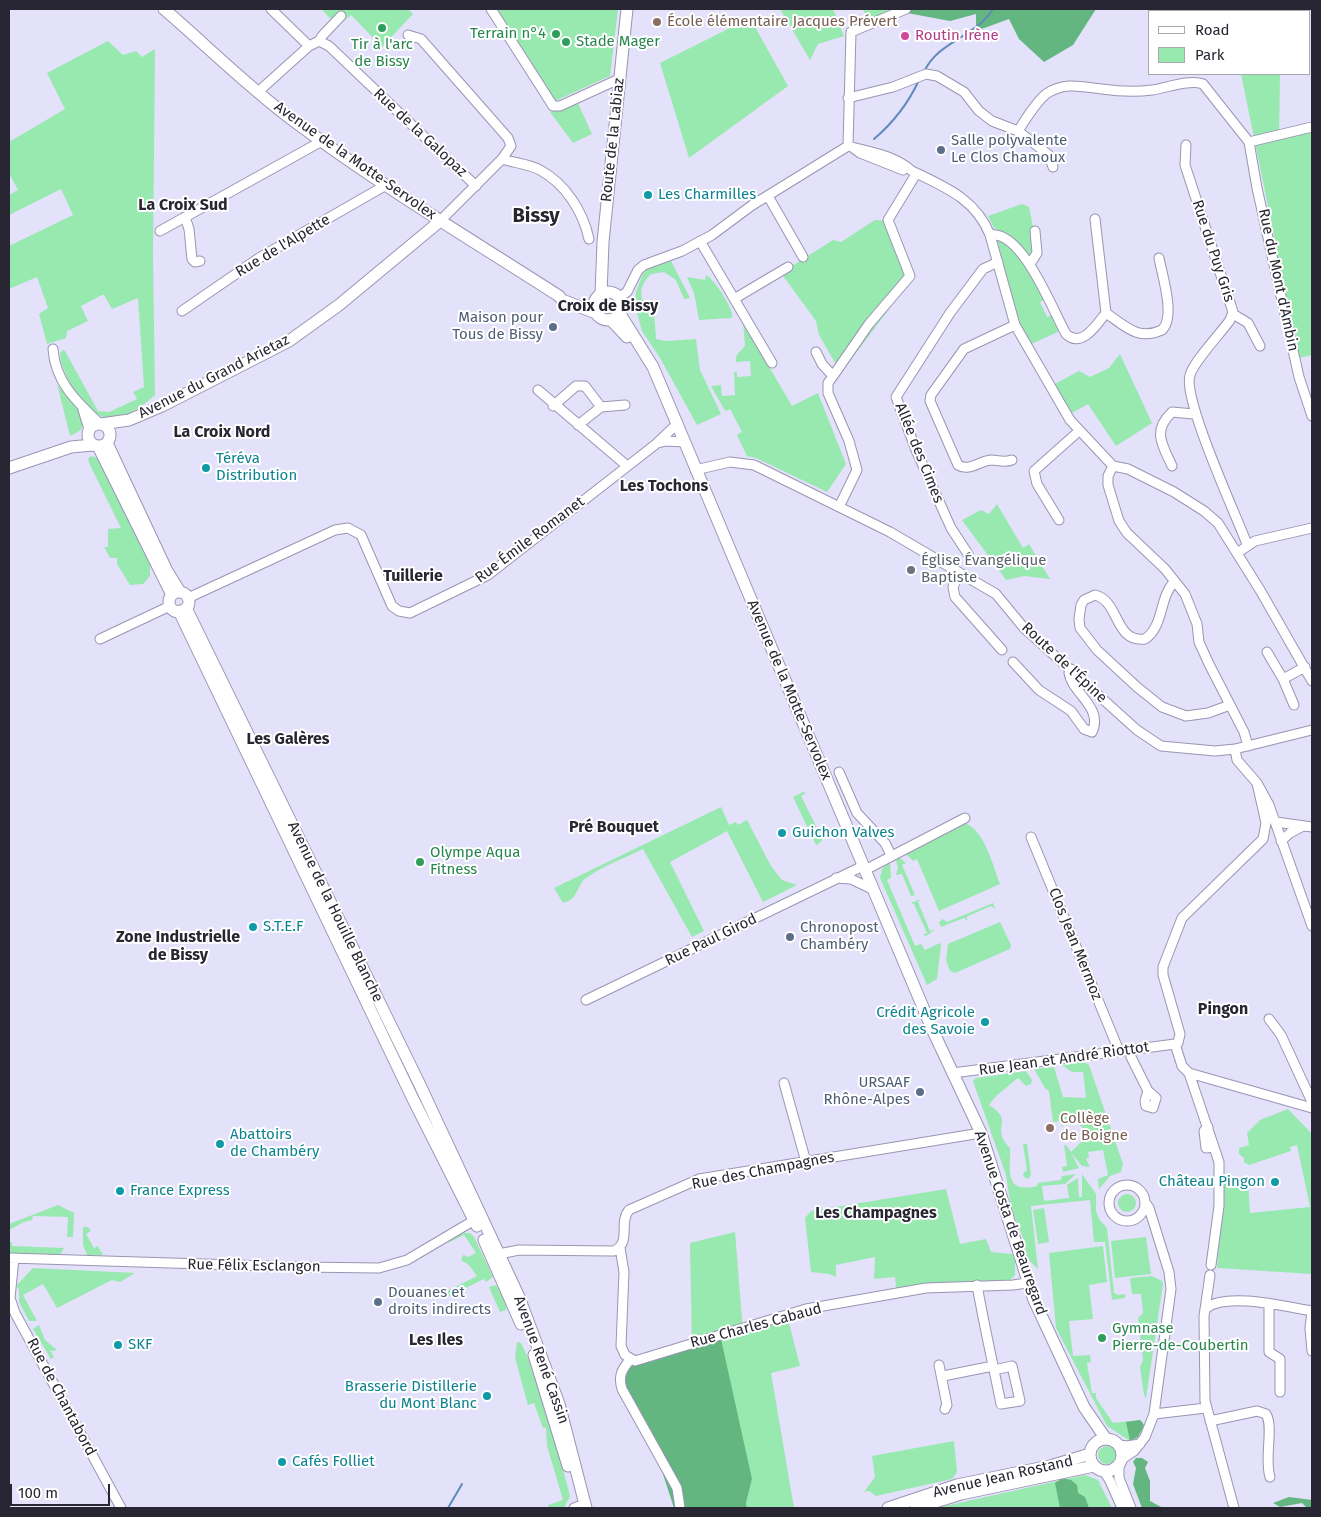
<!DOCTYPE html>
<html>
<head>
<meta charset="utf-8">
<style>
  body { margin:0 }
  #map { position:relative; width:1321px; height:1517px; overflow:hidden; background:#e4e1fb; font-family:"Fira Sans",sans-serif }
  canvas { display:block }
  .frame { position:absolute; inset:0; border:10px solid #272632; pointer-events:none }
  .legend { position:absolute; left:1148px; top:10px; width:162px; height:65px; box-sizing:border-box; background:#fff; border:1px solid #a9a8ad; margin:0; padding:6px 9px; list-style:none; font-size:15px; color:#272632 }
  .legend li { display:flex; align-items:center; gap:10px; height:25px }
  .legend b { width:25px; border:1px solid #a9a8ad }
  .scale { position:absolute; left:10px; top:1484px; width:100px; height:22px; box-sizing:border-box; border:2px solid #272632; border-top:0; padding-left:6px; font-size:15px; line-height:18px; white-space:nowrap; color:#272632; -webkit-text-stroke:4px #fff; paint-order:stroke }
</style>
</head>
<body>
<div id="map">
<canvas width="1321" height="1517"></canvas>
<div class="frame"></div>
<ul class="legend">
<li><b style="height:6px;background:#fff"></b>Road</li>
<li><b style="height:14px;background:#97e9b0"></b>Park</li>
</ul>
<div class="scale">100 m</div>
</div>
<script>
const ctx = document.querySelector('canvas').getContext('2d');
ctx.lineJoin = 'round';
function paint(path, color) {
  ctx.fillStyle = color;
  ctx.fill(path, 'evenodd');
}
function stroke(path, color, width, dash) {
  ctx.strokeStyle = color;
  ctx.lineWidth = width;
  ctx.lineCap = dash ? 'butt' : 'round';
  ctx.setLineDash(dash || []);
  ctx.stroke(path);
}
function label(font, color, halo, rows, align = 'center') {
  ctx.font = font + ' "Fira Sans",sans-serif';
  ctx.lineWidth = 4;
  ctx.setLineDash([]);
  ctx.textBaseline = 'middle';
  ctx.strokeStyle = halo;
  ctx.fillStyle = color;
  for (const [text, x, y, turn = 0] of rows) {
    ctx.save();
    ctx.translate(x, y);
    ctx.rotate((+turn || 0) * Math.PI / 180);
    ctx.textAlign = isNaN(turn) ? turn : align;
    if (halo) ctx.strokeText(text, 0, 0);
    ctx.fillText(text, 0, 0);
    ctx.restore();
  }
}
const green = new Path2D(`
  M321 9H408L413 14 382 47 351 15 338 26Z
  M497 9H618L610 76 555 101Z
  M780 9H833L844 36 818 44 810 60Z
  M863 9H886L889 13 868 21Z
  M750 18 788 86 689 158 660 63Z
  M108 41 123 55 136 51 142 57 155 49 153 254 155 395C144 405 129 416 114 418 89 422 60 374 60 353L63 350 65 351 98 411 109 412 137 399 133 392 144 387 138 298 112 309 104 295H102L81 306 88 321 67 331 66 338 47 344 39 314 48 308 37 277 9 289V246L73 215 61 189 9 215V195L18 190 9 173V142L65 109 47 73Z
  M1241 74H1280L1279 138 1312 130V355L1299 358Z
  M577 101 592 134 573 143 550 112Z
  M1022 204 1029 207C1032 221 1038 244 1030 257L1010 236 994 228 988 216Z
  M875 220 890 221 913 277 841 373 819 335 816 321 781 273 833 240 841 242Z
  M997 239 1003 240 1027 266 1045 299 1040 302 1047 317 1052 315 1060 331 1029 345 1020 328Z
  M671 261 690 298 684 299 676 280 664 272 651 274C643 282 636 294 646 304 649 307 652 308 654 312L656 339 666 341 696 339 700 370 721 414 697 425 660 358 642 331 635 305 636 292 643 273 650 267Z
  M706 275C714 279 735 310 732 318L699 320 694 293 687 277 705 280Z
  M743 322 792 406 818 393 846 464 827 492 756 458 747 456 737 435 742 432 730 409 726 411 724 409 711 386 721 385 722 396 735 395 734 372H737V377L751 376 750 361 736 362C735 352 742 352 745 345Z
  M1120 354 1152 423 1116 446 1088 404 1070 414 1055 384 1079 371 1090 377 1109 368Z
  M57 384C66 398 89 412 81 430L70 436Z
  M91 456 98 458 150 562V576L143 584 130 585 117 564V558H110L104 547H108V529L121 528 89 463 88 459Z
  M997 504 1023 548 1029 544 1050 579 1024 576 1006 580 962 520 981 510 989 514Z
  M803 792 806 793 801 796 818 830 823 828C825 835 823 842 816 845L793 797Z
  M721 807 729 825 736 822 738 825 747 820 771 866 782 880 797 885 763 902 727 831 670 862 704 931 692 937 643 849C625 858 602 866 586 878 576 885 579 900 563 903L554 888Z
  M965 823C985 831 993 866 1000 884L939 911 917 859 913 861 906 854Z
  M899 857 906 863 902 865 915 895 911 896 902 874 896 875 898 868 896 860Z
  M890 862 891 878 887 880 915 946 921 944 925 950 940 943 941 945 937 979 927 985 880 878 882 869Z
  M921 899 918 902 930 931 935 930 926 936 923 935 927 933 914 904 911 903Z
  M993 903 995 909 991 906 966 917 968 921 964 918 941 927 939 922 943 919 947 922Z
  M1000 922 1011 945 1010 949 955 973 950 971 946 960 948 944Z
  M1084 1062 1089 1065 1123 1164 1121 1172 1110 1176 1099 1189 1098 1179 1108 1175 1103 1150 1088 1152 1089 1157 1086 1159 1090 1167 1082 1166 1071 1153 1079 1168 1063 1172 1062 1167 1067 1166 1064 1145 1067 1146 1071 1152 1085 1138 1083 1128 1070 1117 1062 1127 1061 1121 1053 1122 1049 1091 1045 1088 1034 1069 1054 1067 1063 1097 1086 1098 1083 1072H1072L1062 1065Z
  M1026 1071 1032 1080 1031 1084 1026 1086 1018 1078 996 1096 989 1105C1016 1122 989 1126 1010 1148 1011 1170 1003 1194 1037 1186L1038 1183 1061 1180 1062 1176 1076 1174 1065 1184 1042 1186 1044 1201 1069 1198 1067 1185 1078 1178 1079 1197H1082V1174L1096 1194V1211L1099 1219 1107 1228 1114 1293 1118 1295 1125 1294V1298L1112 1300 1105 1242H1094L1090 1200 1031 1206 1038 1269 1028 1259 1022 1235 1011 1208 1006 1175 973 1081 976 1078Z
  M1288 1109 1312 1134V1274L1217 1268 1224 1181 1248 1182 1250 1213 1310 1207 1297 1145 1290 1147 1291 1151 1249 1165 1244 1162V1158L1239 1154V1148L1249 1145 1247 1133 1260 1120Z
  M1023 1144H1027L1031 1175 1028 1179 1023 1176 1024 1172 1027 1171Z
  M946 1189 960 1244 986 1239 991 1252 1012 1254 1015 1261V1275L1008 1282 967 1281 899 1289 896 1288 895 1277 874 1279 875 1257 836 1265V1277L829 1274 811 1272 805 1218 811 1211Z
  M1118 1203a9 9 0 1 1 18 0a9 9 0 1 1-18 0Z
  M58 1205 74 1213 73 1237H67L68 1217 33 1216 32 1220 24 1222 9 1230V1224Z
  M1044 1208 1049 1242 1038 1244 1033 1210Z
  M83 1227H88L91 1231 86 1234 94 1248 98 1246 101 1252H103L102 1255H87L83 1245Z
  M735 1232 743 1332 788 1319 800 1366 771 1373 794 1508H747L746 1503 752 1479 692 1348 690 1243Z
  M464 1233H470L474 1237 493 1277 486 1282 484 1279 447 1297 445 1292 477 1276 469 1265 461 1260 463 1255 468 1257 476 1253 464 1235 448 1243 449 1241Z
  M1146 1237 1151 1274 1115 1278 1111 1241Z
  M9 1242H12V1246L64 1248 60 1255 9 1254Z
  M1103 1246 1107 1282 1089 1285 1093 1319 1069 1321 1073 1356 1090 1355 1091 1362 1087 1363 1092 1393H1096V1398L1113 1423 1140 1420 1143 1422V1431L1130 1441 1107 1426 1056 1328 1049 1253Z
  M33 1268 135 1273 120 1282 112 1280 57 1308 43 1284 23 1295 37 1321H29L19 1302V1289L16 1286Z
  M1152 1276 1162 1281 1163 1284 1146 1398 1144 1395 1140 1367 1143 1360 1138 1318 1143 1313 1141 1294H1132L1130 1278Z
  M495 1285C501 1288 507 1303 506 1310L500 1312 489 1287Z
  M39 1325 45 1340 57 1350 54 1351 50 1350 54 1357 51 1359 33 1329Z
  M517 1342 521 1343 527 1356 551 1424 570 1496 564 1508H548V1505L563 1500 547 1446 546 1428H543L534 1403 528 1405 515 1358Z
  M954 1441 957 1472 952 1479 876 1496 869 1491 864 1492 875 1477 872 1456Z
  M1098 1455a9 9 0 1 1 18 0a9 9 0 1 1-18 0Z
  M1085 1475 1098 1480 1112 1508H936Z`);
const forest = new Path2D(`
  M901 9H1096L1073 45 1044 62 1019 39 1009 19 976 31V14L950 21 907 13Z
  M721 1339 752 1479 746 1503 747 1508H674L660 1465 625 1386V1372L635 1364Z
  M1140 1420 1144 1425 1138 1437 1130 1441 1126 1422Z
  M1136 1458H1142L1148 1462 1145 1468 1150 1481V1501L1163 1508H1142L1133 1484 1136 1468 1133 1462Z
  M1062 1478 1071 1480 1077 1485 1078 1493 1085 1497 1089 1508H1060L1055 1483Z
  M1289 1497 1312 1500V1508L1306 1507 1302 1503 1280 1507 1273 1503Z`);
const stream = new Path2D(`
  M924 72C938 41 976 37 993 9
  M874 139C894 122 908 104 919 80
  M448 1508 462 1484`);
const minor = new Path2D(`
  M271 9 309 46
  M491 9 553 106H560L619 79
  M408 35 421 39 508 138 511 146 502 159 439 222
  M319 41 329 46 476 186
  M259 91 309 46 319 41 322 36 341 16
  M848 98 893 87 926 74 937 76 964 92 979 111 992 121 1018 131C1026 119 1035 103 1046 94 1065 81 1082 87 1102 89 1116 91 1137 92 1152 90 1166 88 1190 79 1203 84L1249 142 1257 188 1299 377 1312 416
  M1018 131 1049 155 1053 167
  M1249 142 1312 127
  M1186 145 1185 165 1233 312 1230 320C1221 333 1194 361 1190 375 1182 398 1236 515 1247 544
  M848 146C870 152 894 155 912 171 945 187 976 199 990 235L1015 325 1070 420 1113 466 1128 469 1174 492 1204 511 1218 523 1260 590 1312 681
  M848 146 851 32 906 9
  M852 147 860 153 903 170
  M502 159C514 163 529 164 540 170 566 184 583 212 589 239
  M768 196 803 257
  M185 217 189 229 192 259 195 262 200 261
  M1095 219 1106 313
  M160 231 322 141
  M990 235C1022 229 1053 311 1066 334 1082 349 1097 324 1106 313 1125 326 1138 341 1162 330 1176 317 1162 275 1159 258
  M700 241 772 363
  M1030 264 1037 253 1035 231
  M619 297 627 292 638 270 644 265 682 251 712 235 751 206 848 146
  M734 299 788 267
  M182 311 259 258 386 185
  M1233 314 1248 323 1260 346
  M53 349C55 382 77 402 99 423
  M816 352 822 364 833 376 869 324 910 276 888 220 916 174
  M833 376 828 383V393L849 441 857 470 839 507
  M538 390 626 465
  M553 406 576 386H585L601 407
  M83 410 89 429
  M578 425 601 407 625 405
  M658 443 666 441 685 442
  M1012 460C1004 463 998 460 991 460 979 461 969 472 958 465L930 401 931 395 964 349 1015 325
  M1113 466 1108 476V485L1119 521 1127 533 1165 569 1185 594 1197 624 1199 642 1209 664 1244 732 1248 746
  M1172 466C1162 444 1152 431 1172 412L1194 414
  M695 470 730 462 754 465 890 532 996 594 1024 628 1137 730 1161 746 1215 751 1235 749 1312 730
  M1059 520 1037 484 1034 471 1079 431
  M1237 553 1255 541 1312 528
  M968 554 951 528 916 450 896 397 950 313 983 269 998 262
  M959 574 953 587 955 597 1002 650
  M1174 582C1159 598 1164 626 1145 639 1114 643 1120 601 1095 595L1084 600 1081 605 1079 619 1080 628 1097 650 1137 687 1162 707 1186 716 1208 713 1230 705
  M188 598 335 530 348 528 361 535 392 606 399 611 410 613 488 575 656 444 678 423
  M100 639 170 606
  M1267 652 1283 679 1294 705
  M1013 662 1039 690 1071 711 1084 729 1092 732C1104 708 1072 693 1069 673L1071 669
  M1283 679 1305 667
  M1235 749 1237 760 1257 783 1269 805 1312 926
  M839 772 857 813 885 843 891 855
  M1276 822 1312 827
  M1031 837 1119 1051
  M1281 841 1290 833 1303 826
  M865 870 965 818
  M836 878 851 879 874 890
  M586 1000 863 866
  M1269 1019 1281 1035 1312 1102
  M1130 1050 1131 1057 1148 1091 1145 1101 1146 1106 1153 1108 1156 1098 1148 1091
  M953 1073 1175 1044
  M1189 1073 1312 1108
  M784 1083 806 1162
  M1208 1127 1204 1131 1206 1148 1214 1147
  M1109 1203a18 18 0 1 1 36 0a18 18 0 1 1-36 0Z
  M620 1248 624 1272 621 1346 625 1355 635 1361 806 1309 926 1288 1013 1285 1027 1283
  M494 1255 519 1250 614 1251C632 1242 618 1223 629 1210L699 1179 981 1133
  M9 1258 300 1267 379 1268 407 1260 478 1218
  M14 1258 10 1298 15 1313 121 1508
  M1211 1265 1219 1206V1162L1189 1073 1182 1066 1175 1044 1178 1043 1180 1034 1163 975V967L1182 918 1263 839 1266 823 1257 783
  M1210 1275 1204 1316 1205 1401 1234 1508
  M977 1285C984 1325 993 1364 1001 1404L1020 1401 1012 1366 994 1370
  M1269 1304V1352L1280 1359V1392
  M1206 1308C1228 1292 1286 1307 1312 1311
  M1312 1311 1310 1328 1312 1351
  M630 1360C622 1369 618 1376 622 1389L677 1488 680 1508
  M939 1365 947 1405 945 1409
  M943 1376 993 1366
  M1154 1414 1206 1408
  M1210 1421 1257 1411 1266 1414C1274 1427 1264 1458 1270 1477
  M1119 1445 1127 1446 1140 1444
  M1122 1459 1134 1451 1145 1437 1154 1414 1171 1289 1169 1272 1149 1208 1145 1202
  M1119 1466V1478L1131 1508
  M1104 1471 1110 1481 1122 1508
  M574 1508 585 1504`);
const major = new Path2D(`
  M164 9C206 45 246 85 290 118 376 183 469 238 559 296L562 300 596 313
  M594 306a14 14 0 1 1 28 0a14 14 0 1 1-28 0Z
  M601 294 603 242 627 9
  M620 314 653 367 933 1031 981 1133 1034 1300 1084 1407 1106 1439
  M611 320 627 337
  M88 435a11 11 0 1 1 22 0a11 11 0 1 1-22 0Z
  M101 424 129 420 162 406 289 341 339 305 439 222
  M107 443 167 571 180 592
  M98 446 172 595
  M9 468 71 447 93 445
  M169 602a10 10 0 1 1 20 0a10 10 0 1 1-20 0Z
  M186 608 419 1083 519 1297 559 1404 586 1508
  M179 611 413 1099 477 1226
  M484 1240 521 1324
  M534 1355 568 1466
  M1090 1455a16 16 0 1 1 32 0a16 16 0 1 1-32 0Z
  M888 1508 957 1485 1050 1466 1090 1454
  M916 1508 961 1494 1094 1466`);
const markers = [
  [657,22,5,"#8d6e63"],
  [382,28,5,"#2e9e5b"],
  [556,34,5,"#2e9e5b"],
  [905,36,5,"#d1479c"],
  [566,42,5,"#2e9e5b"],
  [941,150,5,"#5c6f8a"],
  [648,195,5,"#0f9aa8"],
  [553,327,5,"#5c6f8a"],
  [206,468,5,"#0f9aa8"],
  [911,570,5,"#6b7280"],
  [782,833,5,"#0f9aa8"],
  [420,862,5,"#2e9e5b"],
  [253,927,5,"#0f9aa8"],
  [790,937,5,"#5c6f8a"],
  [985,1022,5,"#0f9aa8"],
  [920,1092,5,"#5c6f8a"],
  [1050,1128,5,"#8d6e63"],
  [220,1144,5,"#0f9aa8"],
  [1275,1182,5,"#0f9aa8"],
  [120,1191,5,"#0f9aa8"],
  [378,1302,5,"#5c6f8a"],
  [1102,1338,5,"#2e9e5b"],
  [118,1345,5,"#0f9aa8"],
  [487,1396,5,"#0f9aa8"],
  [282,1462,5,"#0f9aa8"]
];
const educationNames = [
  ["École élémentaire Jacques Prévert",667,22],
  ["Collège",1060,1119],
  ["de Boigne",1060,1136]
];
const leisureNames = [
  ["Terrain n°4",546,34,"right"],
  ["Stade Mager",576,42],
  ["Tir à l'arc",382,45,"center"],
  ["de Bissy",382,62,"center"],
  ["Olympe Aqua",430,853],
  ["Fitness",430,870],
  ["Gymnase",1112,1329],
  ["Pierre-de-Coubertin",1112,1346]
];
const hotelNames = [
  ["Routin Irène",915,36]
];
const streetNames = [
  ["Rue de la Galopaz",420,133,43],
  ["Route de la Labiaz",613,140,-84],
  ["Avenue de la Motte-Servolex",355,161,35],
  ["Rue de l'Alpette",283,246,-31],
  ["Rue du Puy Gris",1213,251,72],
  ["Rue du Mont d'Ambin",1278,280,78],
  ["Avenue du Grand Arietaz",214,377,-27],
  ["Allée des Cimes",919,453,68],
  ["Rue Émile Romanet",530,540,-37],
  ["Route de l'Épine",1064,663,43],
  ["Avenue de la Motte-Servolex",789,690,67],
  ["Avenue de la Houille Blanche",335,912,64],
  ["Rue Paul Girod",711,940,-26],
  ["Clos Jean Mermoz",1075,944,68],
  ["Rue Jean et André Riottot",1064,1059,-8],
  ["Rue des Champagnes",763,1171,-11],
  ["Avenue Costa de Beauregard",1010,1223,71],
  ["Rue Félix Esclangon",254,1266,1],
  ["Rue Charles Cabaud",756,1326,-15],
  ["Avenue René Cassin",541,1360,70],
  ["Rue de Chantabord",61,1397,62],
  ["Avenue Jean Rostand",1003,1477,-13]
];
const serviceNames = [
  ["Salle polyvalente",951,141],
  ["Le Clos Chamoux",951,158],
  ["Maison pour",543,318,"right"],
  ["Tous de Bissy",543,335,"right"],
  ["Chronopost",800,928],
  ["Chambéry",800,945],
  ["URSAAF",910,1083,"right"],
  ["Rhône-Alpes",910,1100,"right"],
  ["Douanes et",388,1293],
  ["droits indirects",388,1310]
];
const cultureNames = [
  ["Les Charmilles",658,195],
  ["Téréva",216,459],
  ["Distribution",216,476],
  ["Guichon Valves",792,833],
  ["S.T.E.F",263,927],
  ["Crédit Agricole",975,1013,"right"],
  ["des Savoie",975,1030,"right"],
  ["Abattoirs",230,1135],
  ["de Chambéry",230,1152],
  ["Château Pingon",1265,1182,"right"],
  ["France Express",130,1191],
  ["SKF",128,1345],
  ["Brasserie Distillerie",477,1387,"right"],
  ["du Mont Blanc",477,1404,"right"],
  ["Cafés Folliet",292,1462]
];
const worshipNames = [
  ["Église Évangélique",921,561],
  ["Baptiste",921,578]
];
const neighbourhoodNames = [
  ["La Croix Sud",183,206],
  ["Croix de Bissy",608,307],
  ["La Croix Nord",222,433],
  ["Les Tochons",664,487],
  ["Tuillerie",413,577],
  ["Les Galères",288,740],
  ["Pré Bouquet",614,828],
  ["Zone Industrielle",178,938],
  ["de Bissy",178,956],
  ["Pingon",1223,1010],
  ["Les Champagnes",876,1214],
  ["Les Iles",436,1341]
];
const districtNames = [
  ["Bissy",536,216]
];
paint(green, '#97e9b0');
paint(forest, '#63b67f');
stroke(stream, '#5e8bbc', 2);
stroke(minor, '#9995b3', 11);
stroke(major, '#9995b3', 13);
stroke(minor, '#fff', 9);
stroke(major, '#fff', 11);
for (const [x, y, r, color] of markers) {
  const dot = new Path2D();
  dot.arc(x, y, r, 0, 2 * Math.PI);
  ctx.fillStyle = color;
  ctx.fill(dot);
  stroke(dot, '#fff', 2);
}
label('15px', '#785e54', '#fff', educationNames, 'left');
label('15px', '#27864d', '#fff', leisureNames, 'left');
label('15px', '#b23c85', '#fff', hotelNames, 'left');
label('15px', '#272632', '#fff', streetNames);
label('15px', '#4e5e75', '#fff', serviceNames, 'left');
label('15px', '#0d838f', '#fff', cultureNames, 'left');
label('15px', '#5b616d', '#fff', worshipNames, 'left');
label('bold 16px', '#272632', '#fff', neighbourhoodNames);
label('bold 20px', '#272632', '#fff', districtNames);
</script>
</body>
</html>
